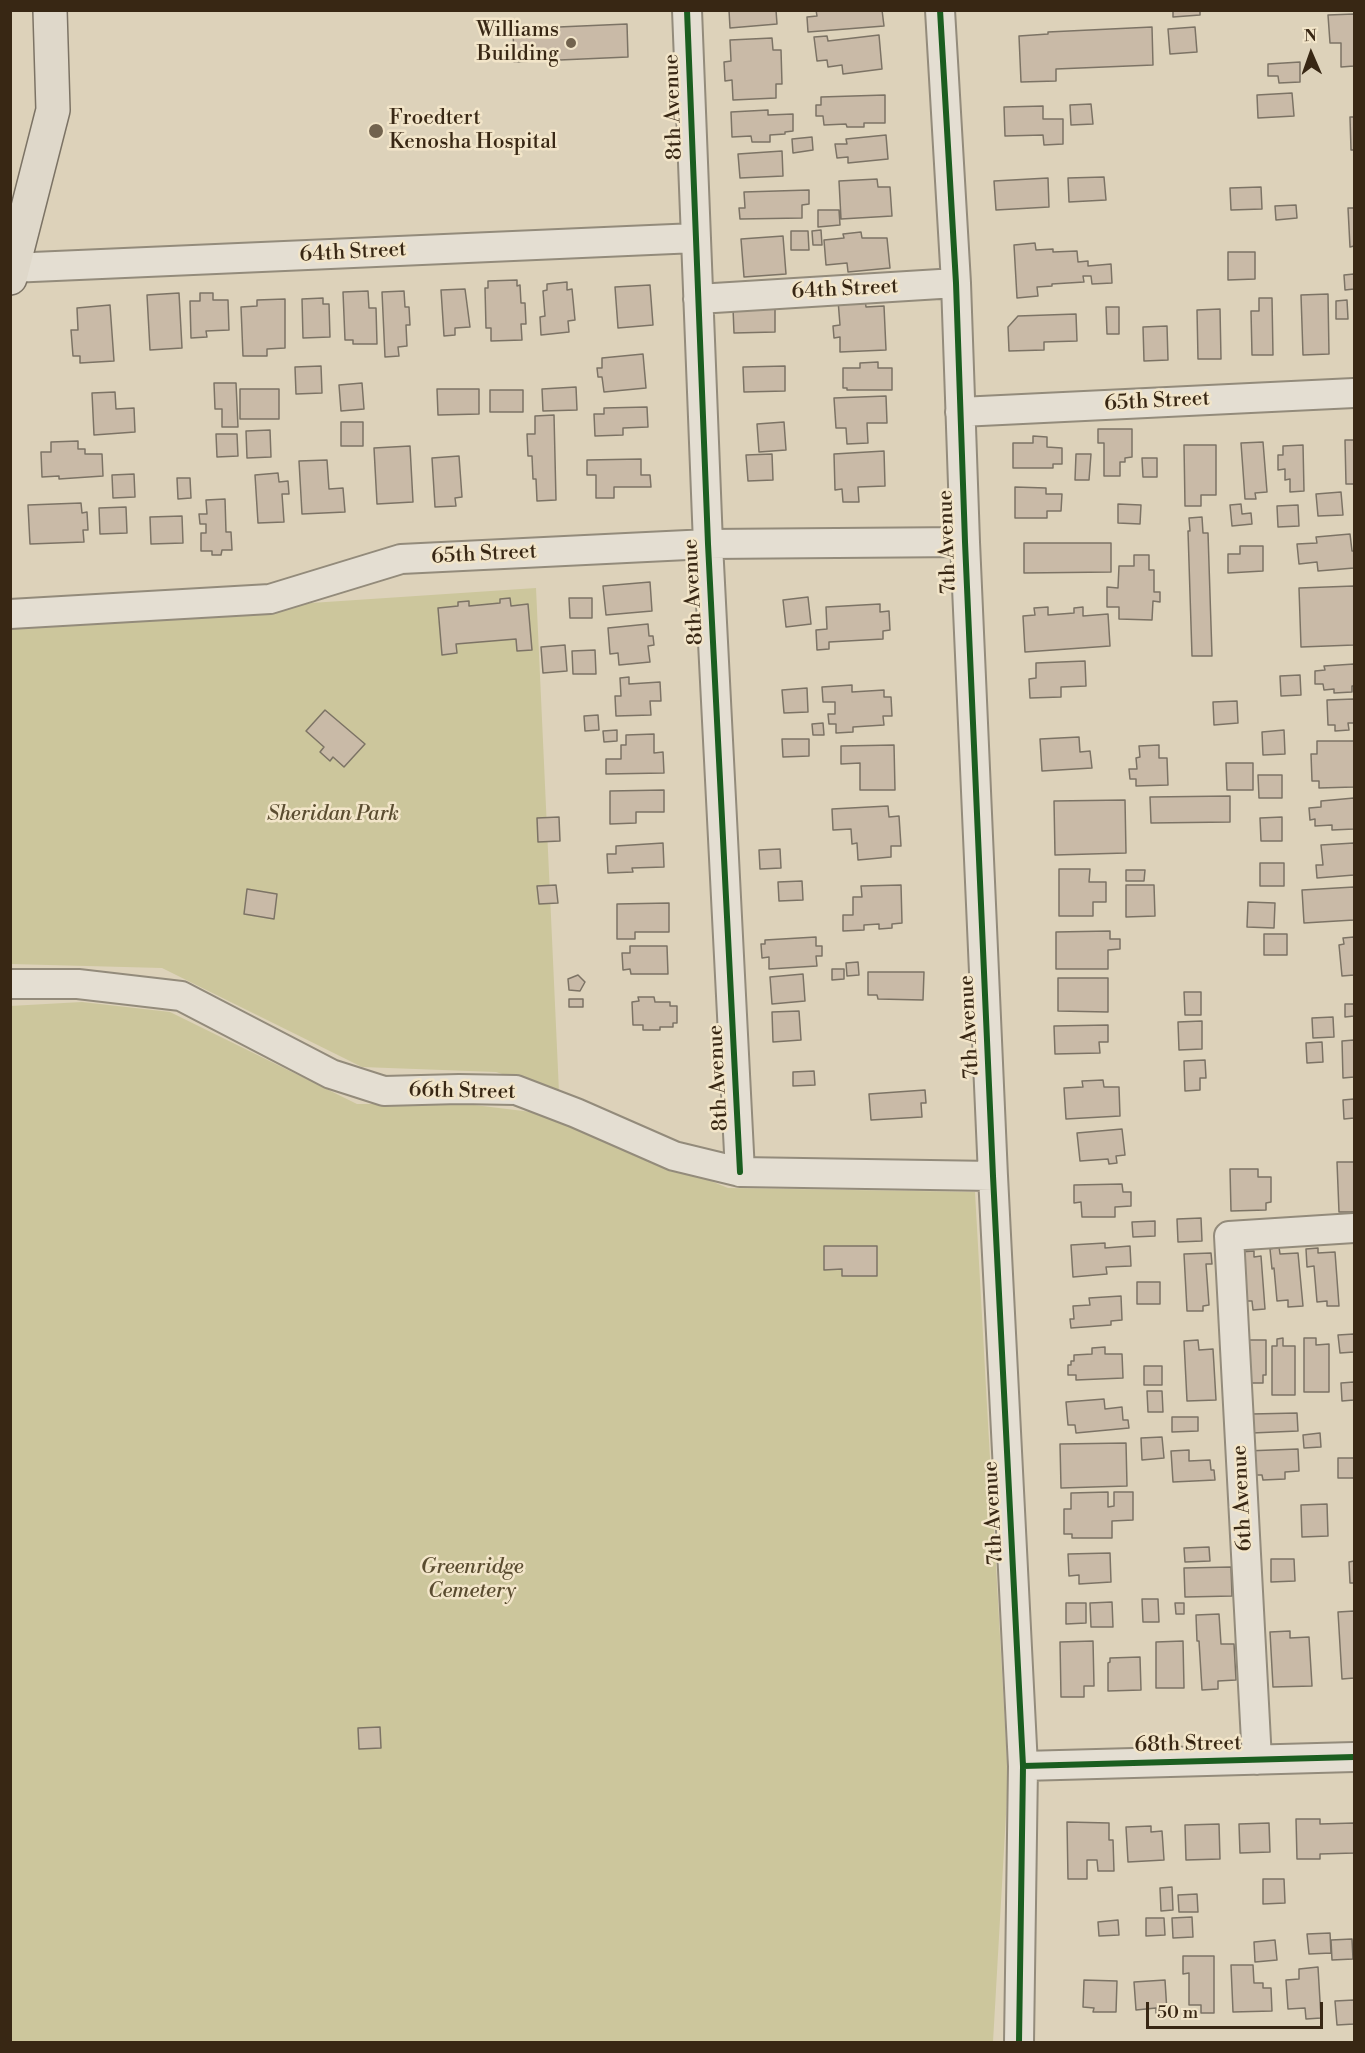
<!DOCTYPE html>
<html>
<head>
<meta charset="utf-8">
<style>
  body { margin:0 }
  #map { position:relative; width:1365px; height:2053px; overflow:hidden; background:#ddd2ba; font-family:"Libre Bodoni",serif }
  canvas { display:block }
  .frame { position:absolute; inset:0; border:12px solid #382714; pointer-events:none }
  .north { position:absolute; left:1281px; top:24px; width:60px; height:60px; -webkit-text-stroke:4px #f2e5c9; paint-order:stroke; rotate:358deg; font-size:16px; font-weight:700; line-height:24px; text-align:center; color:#382714 }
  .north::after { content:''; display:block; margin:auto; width:21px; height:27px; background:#382714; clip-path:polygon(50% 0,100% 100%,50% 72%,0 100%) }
  .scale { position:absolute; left:1146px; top:2002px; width:177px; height:27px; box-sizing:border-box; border:3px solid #382714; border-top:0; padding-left:8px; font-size:18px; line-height:21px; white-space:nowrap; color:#382714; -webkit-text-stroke:4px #f2e5c9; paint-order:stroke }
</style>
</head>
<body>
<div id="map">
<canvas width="1365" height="2053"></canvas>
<div class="frame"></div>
<div class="north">N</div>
<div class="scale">50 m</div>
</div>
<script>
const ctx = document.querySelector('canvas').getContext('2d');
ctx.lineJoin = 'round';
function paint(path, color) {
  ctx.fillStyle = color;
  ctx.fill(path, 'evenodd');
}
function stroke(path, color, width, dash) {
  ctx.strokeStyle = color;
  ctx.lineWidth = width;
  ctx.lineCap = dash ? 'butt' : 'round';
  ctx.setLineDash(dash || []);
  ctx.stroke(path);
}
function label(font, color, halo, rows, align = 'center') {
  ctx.font = font + ' "Libre Bodoni",serif';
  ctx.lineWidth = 5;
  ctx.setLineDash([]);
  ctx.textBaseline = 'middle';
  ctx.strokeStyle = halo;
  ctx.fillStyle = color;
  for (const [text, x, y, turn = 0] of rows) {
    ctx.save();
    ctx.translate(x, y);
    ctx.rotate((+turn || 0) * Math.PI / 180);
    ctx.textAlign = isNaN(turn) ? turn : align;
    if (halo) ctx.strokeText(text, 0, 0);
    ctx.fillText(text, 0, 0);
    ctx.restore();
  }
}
const green = new Path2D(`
  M536 588 559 1092 496 1072 362 1067 162 968 11 964V623Z
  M82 1002 170 1012 357 1104H466L548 1114 728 1188 975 1192 1008 1779 993 2042H11L10 1006Z`);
const building = new Path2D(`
  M729 10H776L777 24 730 28Z
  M816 10H882L884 26 808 32 807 17 817 16Z
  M1173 10H1200V15L1173 17Z
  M1354 14V66L1341 67V43H1330L1328 15Z
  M627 24 628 57 514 62 513 29Z
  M1152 27 1153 65 1056 69V81L1021 82 1019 36 1048 34V32Z
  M1195 27 1197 52 1170 54 1168 29Z
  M879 35 882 69 843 74 842 65 828 67 827 60 817 61 814 37 827 36 828 41Z
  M772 38 773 50H781L782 84H776V98L733 100 732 80 725 81 724 62 731 61 730 40Z
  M1300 62V82L1279 83 1278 76H1268V64Z
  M1292 93 1294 116 1258 118 1257 95Z
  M885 95V123H864V127H847L846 124 824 125 823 116H816V105H821V97Z
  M1091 104 1093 124 1071 125 1070 105Z
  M1043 106V119H1063V144L1044 145 1043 135 1005 136 1004 107Z
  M768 110V115L793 114V131L785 132V134L770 135V142H752L751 136 732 137 731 112Z
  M1350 117H1354V150H1351Z
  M886 135 888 159 848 163V157L837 158 835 144H847L846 139Z
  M812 137 813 150 793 153 792 139Z
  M782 151 783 176 740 178 738 154Z
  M1104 177 1106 200 1069 202 1068 178Z
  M1048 178 1049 207 996 210 994 181Z
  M877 179 878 187H890L892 216 841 219 839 181Z
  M1261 187 1262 209 1231 210 1230 188Z
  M809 190V204L802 205V218L740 219 739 208H745L744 192Z
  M1296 205 1297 218 1276 220 1275 206Z
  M1348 208H1354V246L1350 247Z
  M818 210H839L840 225 818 227Z
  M821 230 822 245H813L812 231Z
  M791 231H808L809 250H791Z
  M861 232 862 238H887L890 268 848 272 847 263 826 265 824 240 844 238 843 234Z
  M783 236 786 274 744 277 741 239Z
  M1035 243 1036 250 1053 249V252L1077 251 1078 262 1088 261V266L1111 264 1112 283 1092 284 1091 276H1083L1084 282 1052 284V286L1037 287 1038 296 1017 298 1014 245Z
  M1228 252H1255V279L1228 280Z
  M1354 274V289L1345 290 1344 275Z
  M517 280V286L520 285 521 303H525L526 324H521L522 340 491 341V328H486L485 288H488V281Z
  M567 282V290L572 289 575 320 568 321 569 332 541 335 540 317 545 316 543 291 547 290V284Z
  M650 285 653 325 618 328 615 287Z
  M465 289 470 327 455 328V335L444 336 441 290Z
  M368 291 369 308H376L377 344H353V340H345L343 292Z
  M404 291 405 307H409L410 325H406L407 346 398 347 399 356 385 357 382 292Z
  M179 293 182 348 150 350 147 295Z
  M200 293H213V300H228L229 330 206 331 207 337 191 338 190 301H200Z
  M1328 294 1329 354 1303 355 1301 295Z
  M323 298V304H329L330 337 303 338 302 299Z
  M1259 298H1272L1273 355H1252L1251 311H1259Z
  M285 299V348L267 349V356H243L241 307 257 306V300Z
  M865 299 866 307 884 306 886 350 840 352V337L834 338 833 326 840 325 838 300Z
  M1347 300 1348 319H1336V301Z
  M775 301V332L734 333 733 308Z
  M110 305 114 361 80 363V356H73L71 330H78L77 308Z
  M1106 307H1119V334H1107Z
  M1220 309 1221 359H1198L1197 310Z
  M1076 314 1077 341 1044 342V350L1009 351 1008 327 1018 316Z
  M1167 326 1168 360 1144 361 1143 327Z
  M643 354 646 388 604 392 602 377H598L597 368H602V358Z
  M878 362V368H892V390H847V388H843V368H860V363Z
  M321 366 322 393 296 394 295 367Z
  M785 366V391L744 392 743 367Z
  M214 383H236L238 427H222V409H215Z
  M362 383 364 409 341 411 339 385Z
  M576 387 577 410 543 411 542 389Z
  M240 389H279V419H240Z
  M437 389H479V414L438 415Z
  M490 390H523V412H490Z
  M115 392 116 409 134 408 135 432 94 435 92 393Z
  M886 396 887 423H867L868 443 847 444 846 428H836L834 398Z
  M647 407 648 427 623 428V435L595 436 594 414H604V408Z
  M554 415 556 500 537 501 536 479H533L532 456H528L527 434H535V416Z
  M341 422H363V446H341Z
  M784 422 786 450 759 452 757 424Z
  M1098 429H1132V457L1125 458V462H1120V476H1104V443H1098Z
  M270 430 271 457 247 458 246 431Z
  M216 434H237L238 456 217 457Z
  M1033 436 1047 437V447L1062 448V464H1053V468H1013V443H1033Z
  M1345 440H1354V484H1346Z
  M78 441V449H85V454H102L103 476 59 479V476L42 477 41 452H51V442Z
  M1263 442 1267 492 1255 493 1256 499H1245L1241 443Z
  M1184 445H1216V495H1201V506H1185Z
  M1303 445 1304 491 1290 492V479L1285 480V469L1278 470V455H1283V446Z
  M410 446 413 502 377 504 374 448Z
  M884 451 885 486 858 487 859 502H843L842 489 835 490 834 454Z
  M772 454 773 480 748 481 746 455Z
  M1076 454H1091L1089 480H1075Z
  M459 456 462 497 455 498 456 506 435 507 432 458Z
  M1142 458H1157V477H1143Z
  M641 459V475H650L651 487H614V498H596V475H587V460Z
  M327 460 329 489 343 488 345 512 302 514 299 461Z
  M278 473 279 482 288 481 289 494H282L284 522 258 523 255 475Z
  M134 474 135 497 113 498 112 475Z
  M177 478H190L191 498 178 499Z
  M1015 487 1046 488V494H1062L1061 511H1047V518H1015Z
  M1341 492 1343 515 1318 516 1316 494Z
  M225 499 226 532H231L232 550H222L221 555H212V551H201V533H206V524H200L199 514H207L206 500Z
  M81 503 82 513 87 512 88 530H83L84 542 30 544 28 505Z
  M1118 504 1141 505 1140 524 1118 523Z
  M1241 504 1242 514 1251 513 1252 524 1232 526 1230 505Z
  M1298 505 1299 526 1278 527 1277 506Z
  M126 507 127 533 100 534 99 508Z
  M182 516 183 543 151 544 150 517Z
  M1202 517 1203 533H1208L1212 656H1192L1188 531H1190L1189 518Z
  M1350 534 1352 551H1354V568L1318 571 1317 562 1299 564 1297 544 1317 543 1316 537Z
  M1024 543H1111V572L1024 573Z
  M1240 546H1263V571L1228 573V554H1240Z
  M1134 555H1149V570H1154V592H1160V602L1153 601 1152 620 1119 619V607H1107V587L1118 588 1119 566H1134Z
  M650 582 652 611 606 615 603 586Z
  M1354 586V645L1301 647 1299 588Z
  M808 597 811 624 786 627 783 600Z
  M510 598 511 606 528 604 532 650 517 651 516 639 456 644 457 653 442 655 438 608 458 606V602L469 601V606L500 603V599Z
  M569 598H592V618H570Z
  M880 604V612L889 611 890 630 883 631V639L829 642V649L817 650 816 630 827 629 826 607Z
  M1048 607V615L1074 613V608L1083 607V616L1108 614 1110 646 1025 652 1023 616 1035 615 1034 608Z
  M648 624 649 636H653L654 645 648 646 650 662 619 665 618 653 610 654 608 628Z
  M565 645 567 671 543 673 541 647Z
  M595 650 596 674H573L572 651Z
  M1085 661 1086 686 1061 687V697L1030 698 1029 679 1036 678V663Z
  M1354 664V686H1352V692L1334 693V689L1324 690 1323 684H1315V671L1325 670 1324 666Z
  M1300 675 1301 695 1281 696 1280 676Z
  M629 677V684L660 682 661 701H650L651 715 616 716 615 696H621L620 678Z
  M852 685V692L884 690V697H891L892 716H883L884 725 853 727V732L836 733V724H829L828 714H835V702H823L822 687Z
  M807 688 808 712 784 713 782 690Z
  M1354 699V723H1348L1349 730 1335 731V725H1328L1327 700Z
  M1237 701 1238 723 1214 725 1213 702Z
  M325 710 365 744 344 767 333 757 330 761 320 752 324 747 306 731Z
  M598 715 599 730 585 731 584 716Z
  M823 723 824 735H813L812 724Z
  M617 730V741L604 742 603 731Z
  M1284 730 1285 754 1263 755 1262 732Z
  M654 734V753L663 752 664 773 606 774V759H621V745H626V735Z
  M1079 737 1080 752 1090 751 1092 768 1042 771 1040 739Z
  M782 739H809V756L783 757Z
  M1317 741H1354V787L1319 788V781H1312L1311 754H1317Z
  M894 745 895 790H860V763L841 764V746Z
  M1159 745V758H1167L1168 785 1136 786V779H1130L1129 769H1137L1136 758 1140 757 1139 746Z
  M1226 763H1253V790H1227Z
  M1258 775H1282V798H1259Z
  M664 790V812H636V823L610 824V791Z
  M1230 796V822L1151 823 1150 797Z
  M1354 798V829L1332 830V825L1315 826V819L1310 820 1309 808 1321 807V801Z
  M1125 800 1126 853 1055 855 1054 801Z
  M888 806 889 817 899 816 901 846H891V857L858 860 857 843 852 844 851 829 833 830 832 809Z
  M559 817 560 841 538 842 537 818Z
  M1282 817V841H1261L1260 818Z
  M663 843 664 867 632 868 633 872 608 873 607 854H616V846Z
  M1354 843V875L1317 878 1316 865H1323L1321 845Z
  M780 849 781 868 760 869 759 850Z
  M1260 863H1284V886H1260Z
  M1059 869H1090L1089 882H1106V902H1093V916H1059Z
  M1126 870H1145L1144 881H1126Z
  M802 881 803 900 779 901 778 882Z
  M556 885 558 903 539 904 537 886Z
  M901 885 902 923 892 924V928L879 929V924L864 925V930L843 931V915H853V897H862L861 886Z
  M1126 885H1154L1155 916 1126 917Z
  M1354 887V920L1304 923 1302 890Z
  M247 889 277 894 274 919 244 914Z
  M1248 902 1275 903 1274 928 1247 927Z
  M669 903V932H635V939H617V904Z
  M1110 931V939H1120V949L1108 950V969H1056V932Z
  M1264 934H1287V955H1264Z
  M816 937V946H822V956H816L817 966 769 969V957L762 958 761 944H765V940Z
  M1354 937V975L1342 976 1339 945 1344 944 1343 938Z
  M630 946H667L668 974H631L630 969 623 970 622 953H630Z
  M858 962 859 975 847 976 846 963Z
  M832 969H844V979L832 980Z
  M868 972H924L923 1000 878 999 877 995H868Z
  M803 974 805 1001 772 1004 770 977Z
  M578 975 585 982 580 991 569 990 568 979Z
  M1058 978H1108V1012L1058 1011Z
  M1184 992H1201V1015H1185Z
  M638 997H654L655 1002H670V1006H677V1023H673V1027H660V1030H643V1025H633L632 1002 639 1001Z
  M569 999H583V1007H569Z
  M1345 1004H1354V1016L1345 1017Z
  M799 1011 801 1040 773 1042 772 1012Z
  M1333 1017 1334 1037 1313 1038 1312 1018Z
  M1202 1021V1049L1179 1050 1178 1022Z
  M1108 1025V1042H1099L1100 1053 1055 1054 1054 1026Z
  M1354 1040V1077L1343 1078 1342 1041Z
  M1322 1042 1323 1062 1307 1063 1306 1043Z
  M1205 1060 1206 1078H1200V1090L1185 1091 1184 1061Z
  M814 1071 815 1085 793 1086V1072Z
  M1103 1080 1104 1087H1119L1120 1116 1066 1119 1064 1088 1083 1087 1082 1081Z
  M925 1090 926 1103H921L922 1117 871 1120 869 1094Z
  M1354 1099V1118L1344 1119 1343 1100Z
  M1122 1129 1125 1155 1116 1156 1117 1163 1109 1164 1108 1159 1080 1161 1077 1133Z
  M1337 1162H1354V1212H1339Z
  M1230 1169H1258V1177H1271V1202L1266 1203V1210L1231 1211Z
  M1122 1184 1123 1192H1131V1206L1115 1207V1217H1082L1081 1202 1074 1203V1185Z
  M1201 1218 1202 1241 1178 1242 1177 1219Z
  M1155 1221V1236L1133 1237 1132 1222Z
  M1105 1243V1248L1130 1246 1131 1266 1106 1267 1107 1274 1073 1277 1071 1245Z
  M824 1246H877V1276H842V1269L824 1270Z
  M1279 1247 1280 1254 1298 1253 1303 1306 1288 1307V1300L1277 1301 1274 1268 1272 1269 1270 1249Z
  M1318 1248V1253L1335 1252 1339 1306H1327V1301L1317 1302 1314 1266 1307 1267 1306 1249Z
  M1254 1251V1257L1261 1256 1265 1309 1253 1310 1252 1301H1245L1240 1252Z
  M1211 1253 1212 1264H1206L1209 1305 1203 1306V1311H1187L1184 1254Z
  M1137 1282H1160V1304H1137Z
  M1121 1296 1122 1320 1111 1321V1325L1071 1328 1070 1319H1074L1073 1306 1090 1305 1089 1298Z
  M1354 1334V1352L1340 1353 1338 1335Z
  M1283 1338V1346H1295V1395H1272V1346H1277V1339Z
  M1304 1338H1316V1345L1329 1344V1392H1304Z
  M1198 1340 1199 1350 1213 1349 1216 1400 1187 1401 1184 1341Z
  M1243 1340H1266V1375H1263V1383H1246Z
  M1105 1347V1354H1122L1123 1378 1076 1380V1375H1068V1365H1071V1361H1074V1355L1092 1354V1348Z
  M1144 1366H1162V1385H1144Z
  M1354 1382V1400L1342 1401 1341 1383Z
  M1147 1391H1162L1163 1412H1148Z
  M1104 1399 1105 1409 1122 1407 1123 1420H1128L1129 1428 1076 1433 1075 1425H1068L1066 1402Z
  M1297 1413 1298 1431 1252 1433V1414Z
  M1172 1417H1198V1431L1172 1432Z
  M1320 1433 1321 1447 1304 1448 1303 1435Z
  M1162 1437 1164 1458 1142 1460 1141 1438Z
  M1126 1443 1127 1486 1061 1488 1060 1444Z
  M1298 1449 1299 1471 1285 1472V1479L1263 1480 1262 1475H1250L1246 1451Z
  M1189 1450V1461L1210 1460 1211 1470H1214L1215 1480 1173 1482 1171 1451Z
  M1338 1458H1354V1478H1338Z
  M1108 1492V1507L1114 1506V1492H1133V1520L1112 1521V1538H1072V1534H1064V1509H1071V1493Z
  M1327 1504 1328 1536 1302 1537 1301 1505Z
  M1209 1547 1210 1561 1185 1562 1184 1548Z
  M1110 1553 1111 1582 1079 1584V1575L1069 1576 1068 1554Z
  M1271 1559H1294L1295 1581 1271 1582Z
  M1354 1561V1583H1350L1349 1562Z
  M1231 1567 1232 1596 1185 1597 1184 1568Z
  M1142 1599H1158L1159 1622H1143Z
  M1112 1602 1113 1627H1091L1090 1603Z
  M1066 1603H1086V1623L1066 1624Z
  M1175 1603H1184V1614H1176Z
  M1354 1611V1678L1342 1679 1338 1612Z
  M1219 1614 1221 1644H1234L1236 1680 1218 1681V1689L1202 1690 1199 1641H1197L1196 1615Z
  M1290 1631V1638L1309 1637 1312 1686 1273 1687 1270 1632Z
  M1093 1641 1094 1686H1084V1697H1061L1060 1642Z
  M1183 1641 1184 1688H1156V1642Z
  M1140 1657 1141 1690 1108 1691V1663L1110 1662V1658Z
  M380 1727 381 1748 359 1749 358 1728Z
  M1296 1819H1320V1824L1354 1823V1853L1320 1854V1859H1297Z
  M1067 1822 1109 1823V1840H1113L1114 1871H1098L1097 1860H1087V1879H1068Z
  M1269 1823 1270 1852 1240 1853 1239 1824Z
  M1219 1824 1220 1859 1186 1860 1185 1825Z
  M1151 1826V1832L1162 1831 1164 1860 1128 1862 1126 1827Z
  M1263 1879H1284L1285 1903 1263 1904Z
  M1172 1887 1173 1910 1161 1911 1160 1888Z
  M1197 1894 1198 1912H1179L1178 1895Z
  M1192 1917 1193 1937 1173 1938 1172 1918Z
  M1146 1918H1164L1165 1935 1146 1936Z
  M1118 1920 1119 1935 1099 1936 1098 1922Z
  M1330 1933 1331 1953 1309 1954 1307 1934Z
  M1352 1939 1353 1959 1332 1960 1331 1940Z
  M1275 1940 1277 1960 1255 1962 1254 1942Z
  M1183 1956H1214V2013H1201V2005H1189V1973L1183 1974Z
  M1231 1965H1253L1254 1983H1263V1988H1271L1272 2011 1233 2012Z
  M1318 1967 1321 2018 1306 2019 1305 2008 1288 2009 1286 1980 1299 1979V1969Z
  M1084 1980 1117 1981 1116 2012H1093L1094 2008 1083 2007Z
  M1165 1980 1167 2012 1156 2013V2008L1136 2010 1134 1982Z
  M1354 2000V2024L1337 2025 1335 2001Z`);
const minor = new Path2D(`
  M687 10 708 544 740 1172
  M940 10 956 283 965 542 993 1176 1023 1766 1019 2042
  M10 268 696 238
  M698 299 956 283
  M960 412 1354 393
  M10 614 270 599 401 559 708 544 965 542
  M10 984H78L181 996 331 1074 384 1091 459 1089 516 1090 576 1113 674 1156 740 1172 993 1176
  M1257 1760 1229 1236 1354 1228
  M1023 1766 1354 1757`);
const major = new Path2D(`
  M10 278 53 110 50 10`);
const cycleway = new Path2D(`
  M687 10 708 544 740 1172
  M940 10 956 283 965 542 993 1176 1023 1766 1019 2042
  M1023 1766 1354 1757`);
const markers = [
  [571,43,6,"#72634e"],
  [376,131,8,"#72634e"]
];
const poiNames = [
  ["Williams",559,31],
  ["Building",559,55],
  ["Froedtert",389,119,"left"],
  ["Kenosha Hospital",389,143,"left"]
];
const streetNames = [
  ["8th Avenue",674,107,-92],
  ["64th Street",353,253,-3],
  ["64th Street",845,290,-3],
  ["65th Street",1157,402,-3],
  ["7th Avenue",948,542,-92],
  ["65th Street",484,555,-3],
  ["8th Avenue",694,592,-93],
  ["7th Avenue",970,1027,-93],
  ["8th Avenue",719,1078,-93],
  ["66th Street",462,1092,1],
  ["6th Avenue",1243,1498,-93],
  ["7th Avenue",994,1513,-93],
  ["68th Street",1188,1745,-1]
];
const parkNames = [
  ["Sheridan Park",333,815],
  ["Greenridge",472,1568],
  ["Cemetery",472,1592]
];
paint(green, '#ccc69c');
paint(building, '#c9baa7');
stroke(building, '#7c7365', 1.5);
stroke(minor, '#938b7b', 32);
stroke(major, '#7c7365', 36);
stroke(minor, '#e4ded2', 28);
stroke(major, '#dfd8ca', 33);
stroke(cycleway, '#1b5e20', 6);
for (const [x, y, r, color] of markers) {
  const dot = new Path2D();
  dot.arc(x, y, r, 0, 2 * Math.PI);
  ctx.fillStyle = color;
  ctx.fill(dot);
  stroke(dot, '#f2e5c9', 2);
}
label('21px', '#382714', '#f2e5c9', poiNames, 'right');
label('21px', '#382714', '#f2e5c9', streetNames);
label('italic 21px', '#5a4c30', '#f2e5c9', parkNames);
</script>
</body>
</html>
